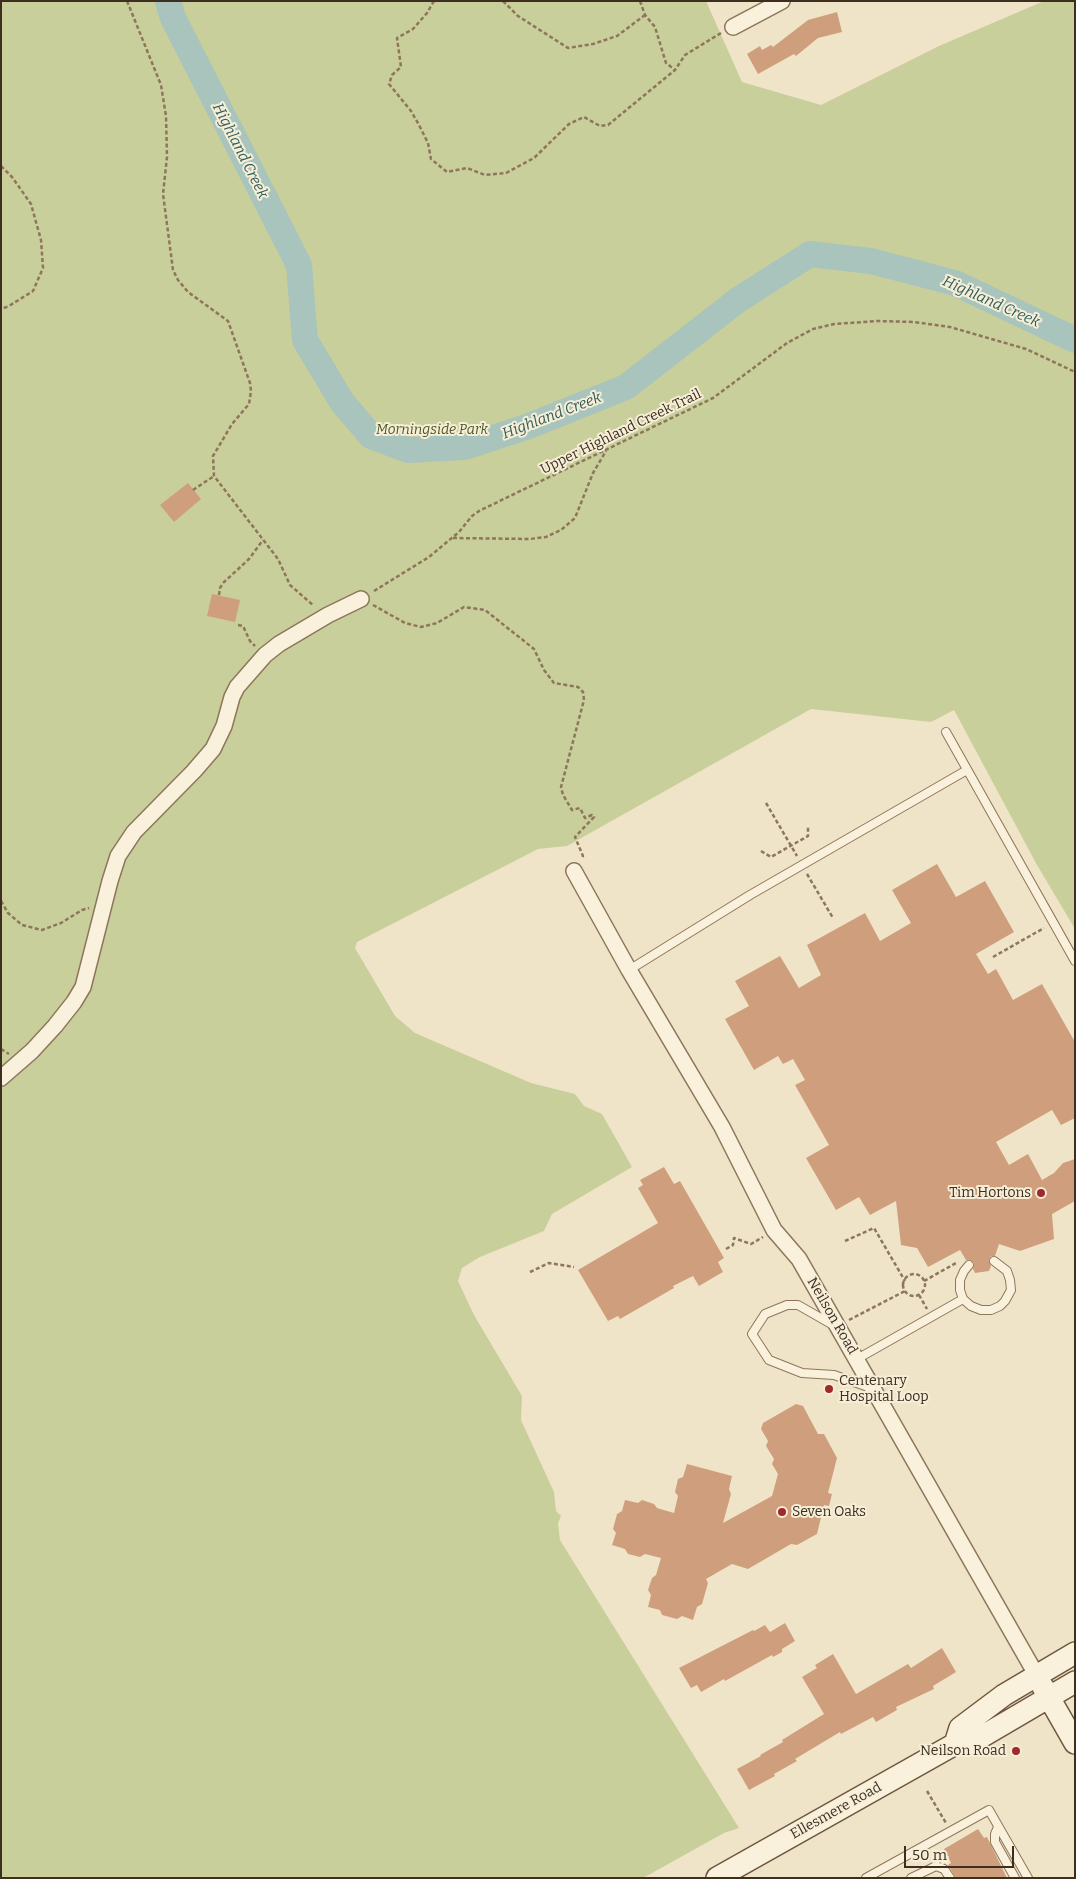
<!DOCTYPE html>
<html>
<head>
<meta charset="utf-8">
<style>
	body { margin:0 }
	#map { position:relative; width:1076px; height:1879px; overflow:hidden; background:#f0e4c8; font-family:Bitter,serif }
	canvas { display:block }
	.frame { position:absolute; inset:0; border:2px solid #3d2e20; pointer-events:none }
	.scale { position:absolute; left:904px; top:1846px; width:110px; height:22px; box-sizing:border-box; border:2px solid #3d2e20; border-top:0; padding-left:6px; font-size:15px; line-height:18px; white-space:nowrap; color:#3d2e20; -webkit-text-stroke:4px #f7eed8; paint-order:stroke }
</style>
</head>
<body>
<div id="map">
<canvas width="1076" height="1879"></canvas>
<div class="frame"></div>
<div class="scale">50 m</div>
</div>
<script>
const c = document.querySelector('canvas').getContext('2d');
c.lineJoin = 'round';
function fill(path, color) { c.fillStyle = color; c.fill(path, 'evenodd'); }
const shape = rows => new Path2D(rows.map(r => 'M' + r).join(''));
function stroke(path, color, width, dash) { c.strokeStyle = color; c.lineWidth = width; c.lineCap = dash ? 'butt' : 'round'; c.setLineDash(dash || []); c.stroke(path); }
function write(font, color, halo, rows, align = 'center') {
  c.font = font + ' Bitter,serif'; c.lineWidth = 4; c.setLineDash([]); c.textBaseline = 'middle'; c.strokeStyle = halo; c.fillStyle = color; for (const [text, x, y, turn = 0] of rows) {
    c.save(); c.translate(x, y); c.rotate((+turn || 0) * Math.PI / 180); c.textAlign = isNaN(turn) ? turn : align; if (halo) c.strokeText(text, 0, 0); c.fillText(text, 0, 0); c.restore();
  }
}
const green = shape([
	[1,1,706,1,742,82,821,105,939,46,1044,1,1075,1,1075,929,1037,865,954,710,931,722,811,709,567,846,538,849,357,942,355,948,395,1016,415,1033,531,1083,575,1094,584,1106,602,1114,632,1167,552,1214,544,1231,480,1257,462,1268,458,1281,474,1315,522,1396,521,1420,554,1492,556,1511,561,1516,558,1523,560,1540,739,1828,724,1833,643,1878,1,1878]
]);
const river = shape([
	[168,1,173,18,299,265,305,340,342,402,371,436,408,450,465,447,529,426,626,387,738,300,810,254,871,261,955,283,1075,340]
]);
const building = shape([
	[837,12,842,32,818,38,796,56,794,54,758,74,747,54,760,46,762,50,771,45,773,47,808,20],
	[188,483,201,499,174,522,160,505],
	[212,594,240,600,235,622,207,616],
	[937,864,956,897,985,881,1014,932,976,954,988,974,996,969,1013,1000,1042,984,1075,1042,1075,1118,1061,1125,1052,1110,996,1142,1009,1165,1028,1154,1042,1180,1054,1173,1063,1163,1075,1159,1075,1201,1052,1214,1054,1239,1020,1251,999,1244,995,1256,991,1256,989,1260,991,1266,989,1271,975,1273,973,1269,974,1263,970,1260,966,1260,960,1250,928,1267,917,1248,901,1245,896,1201,870,1215,859,1197,836,1210,806,1158,829,1145,795,1085,805,1080,793,1059,783,1064,778,1056,754,1070,725,1019,749,1006,735,981,780,956,799,988,821,975,807,945,865,913,880,941,911,923,892,890],
	[664,1167,674,1184,680,1181,724,1258,718,1262,723,1272,699,1286,693,1276,673,1286,674,1288,620,1319,618,1316,608,1321,578,1270,658,1223,638,1188,643,1185,640,1180],
	[796,1404,803,1406,818,1434,824,1434,837,1458,828,1493,832,1494,829,1506,824,1505,817,1534,797,1545,791,1544,748,1569,732,1564,706,1579,708,1583,702,1604,697,1607,693,1620,682,1616,677,1619,662,1615,660,1610,648,1607,651,1595,648,1590,652,1578,656,1575,661,1558,645,1554,640,1557,628,1554,625,1549,612,1545,616,1533,613,1529,617,1514,622,1511,625,1500,638,1503,642,1500,654,1504,657,1508,674,1513,678,1496,675,1492,678,1479,683,1477,687,1464,732,1476,729,1489,731,1494,723,1523,772,1496,778,1474,772,1464,774,1459,766,1446,768,1441,761,1429,763,1423],
	[785,1623,795,1641,782,1649,782,1652,773,1657,772,1655,725,1681,724,1679,701,1692,697,1685,691,1688,679,1668,753,1630,754,1631,765,1625,770,1632],
	[942,1648,956,1672,933,1686,934,1689,896,1707,897,1710,876,1722,873,1717,841,1734,840,1732,795,1759,797,1761,774,1774,775,1776,749,1790,737,1769,761,1756,760,1755,783,1742,782,1740,824,1714,802,1677,817,1668,815,1665,833,1654,856,1694,908,1664,911,1668],
	[978,1829,984,1838,987,1837,1007,1878,956,1878,948,1865,951,1863,944,1849]
]);
const path = shape([
	[127,1,161,85,166,116,167,157,163,194,173,270,178,280,188,292,228,321,250,383,251,391,249,404,232,424,213,456,214,476,278,559,290,585,314,606],
	[434,1,427,13,413,29,397,38,401,67,392,75,389,84,411,111,419,125,428,143,431,159,447,172,467,168,485,175,506,173,534,158,569,124,584,117,600,126,608,125,675,70,685,55,721,33],
	[503,1,518,16,568,48,593,44,617,36,645,15],
	[640,1,645,15,655,27,666,63,675,70],
	[1,166,12,177,31,204,41,240,43,268,33,291,9,306,1,309],
	[193,490,214,476],
	[453,538,530,539,546,537,561,530,575,518,593,473,606,451],
	[374,591,429,557,459,532,472,516,479,511,713,398,787,343,813,329,834,324,878,321,914,322,950,327,1026,349,1075,372],
	[219,595,220,588,223,583,249,559,263,540],
	[373,605,405,623,421,627,437,623,464,607,485,610,534,649,544,670,554,683,578,687,583,692,584,700,561,787,563,795,572,810,580,808,585,818,592,815,594,817,575,837,583,856,582,859],
	[238,625,243,626,250,641,255,646],
	[766,803,797,856],
	[761,851,771,857,808,836,808,826],
	[807,874,833,918],
	[1,901,8,913,22,925,42,930,61,923,82,910,89,908],
	[993,957,1044,928],
	[1,1049,9,1054],
	[845,1241,874,1228,905,1281],
	[726,1249,733,1245,734,1238,751,1244,763,1237],
	[530,1272,549,1263,574,1267],
	'903 1285a11 11 0 1 1 22 0a11 11 0 1 1-22 0Z',
	[924,1281,956,1263],
	[919,1295,927,1309],
	[849,1320,905,1291],
	[927,1791,946,1823]
]);
const service = shape([
	[946,732,1075,961],
	[629,970,750,895,967,770],
	[969,1265,964,1271,960,1280,960,1290,963,1299,971,1306,981,1310,991,1310,1000,1306,1005,1301,1011,1290,1010,1280,1007,1271,994,1261],
	[833,1325,798,1305,787,1305,765,1314,752,1334,769,1360,802,1373,834,1375,871,1388],
	[857,1359,963,1299],
	[998,1827,995,1834,995,1842,1015,1878],
	[866,1878,989,1810,1028,1878],
	[911,1878,936,1866,944,1869,950,1878]
]);
const minor = shape([
	[733,27,782,1],
	[574,871,629,970,722,1127,774,1230,799,1259,1037,1676],
	[1,1078,32,1051,55,1026,74,1002,83,987,110,881,118,856,134,832,194,771,213,749,224,726,232,697,237,687,265,655,279,644,328,615,361,599]
]);
const secondary = shape([
	[1043,1687,1075,1743],
	[955,1744,960,1728,1004,1695,1075,1653],
	[717,1878,955,1744,971,1743,1075,1682]
]);
const markers = [
	[1041,1193,5,"#9e2a2b"],
	[829,1389,5,"#9e2a2b"],
	[782,1512,5,"#9e2a2b"],
	[1016,1751,5,"#9e2a2b"]
];
const parkNames = [
	["Morningside Park",432,430]
];
const streetNames = [
	["Upper Highland Creek Trail",621,432,-26],
	["Neilson Road",832,1316,60],
	["Ellesmere Road",836,1811,-29]
];
const poiNames = [
	["Tim Hortons",1031,1193],
	["Centenary",839,1381,"left"],
	["Hospital Loop",839,1397,"left"],
	["Seven Oaks",792,1512,"left"],
	["Neilson Road",1006,1751]
];
const waterNames = [
	["Highland Creek",240,151,63],
	["Highland Creek",991,302,24],
	["Highland Creek",552,416,-21]
];
fill(green, '#c9cf9b');
stroke(river, '#a9c4bc', 26);
fill(building, '#cf9f7d');
stroke(service, '#8d765c', 10);
stroke(minor, '#8d765c', 18);
stroke(secondary, '#6f573f', 24);
stroke(path, '#8d765c', 2.5, [4, 2.5]);
stroke(service, '#faf1dc', 8);
stroke(minor, '#faf1dc', 15);
stroke(secondary, '#faf1dc', 21);
for (const [x, y, r, color] of markers) { const dot = new Path2D(); dot.arc(x, y, r, 0, 2 * Math.PI); c.fillStyle = color; c.fill(dot); stroke(dot, '#f7eed8', 2); }
write('italic 14px', '#4d5a26', '#f7eed8', parkNames);
write('14px', '#3d2e20', '#f7eed8', streetNames);
write('14px', '#3d2e20', '#f7eed8', poiNames, 'right');
write('italic 15px', '#2f5d5a', '#f7eed8', waterNames);
</script>
</body>
</html>
